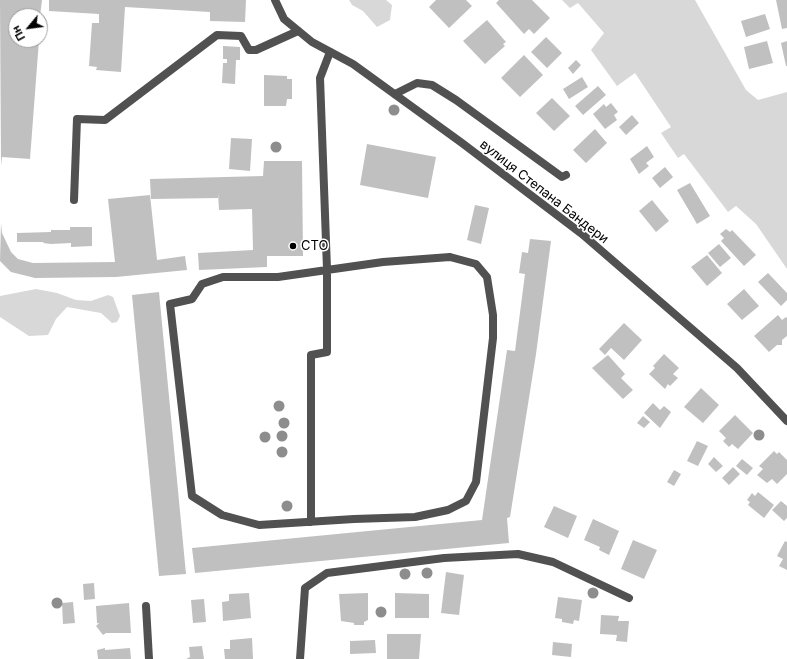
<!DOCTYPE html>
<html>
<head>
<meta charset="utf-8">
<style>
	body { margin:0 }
	#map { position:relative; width:787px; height:659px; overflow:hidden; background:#fff; font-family:Inter,sans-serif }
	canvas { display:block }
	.north { position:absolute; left:8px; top:8px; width:40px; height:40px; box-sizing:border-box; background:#fff; border:1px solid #999; border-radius:50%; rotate:241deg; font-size:11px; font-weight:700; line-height:16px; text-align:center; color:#000 }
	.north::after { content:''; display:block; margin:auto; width:14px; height:18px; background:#000; clip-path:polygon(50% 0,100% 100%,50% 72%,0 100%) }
</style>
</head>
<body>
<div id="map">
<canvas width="787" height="659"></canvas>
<div class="north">Пн</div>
</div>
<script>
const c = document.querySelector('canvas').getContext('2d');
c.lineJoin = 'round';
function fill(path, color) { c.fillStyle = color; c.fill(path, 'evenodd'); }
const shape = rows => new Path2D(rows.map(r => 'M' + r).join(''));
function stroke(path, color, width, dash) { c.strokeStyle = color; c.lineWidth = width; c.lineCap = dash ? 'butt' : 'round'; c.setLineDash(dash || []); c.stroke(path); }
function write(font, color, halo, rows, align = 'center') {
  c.font = font + ' Inter,sans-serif'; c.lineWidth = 3; c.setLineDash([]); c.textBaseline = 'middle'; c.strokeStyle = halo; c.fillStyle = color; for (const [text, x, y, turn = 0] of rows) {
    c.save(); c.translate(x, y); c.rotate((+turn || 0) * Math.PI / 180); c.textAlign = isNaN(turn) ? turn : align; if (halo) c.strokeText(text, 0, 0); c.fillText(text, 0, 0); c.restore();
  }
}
const green = shape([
	[349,0,386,0,392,5,390,20,377,27,363,11,352,5],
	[562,0,695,0,746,90,758,100,787,92,787,269,756,224,736,206,728,212,684,154,678,158,661,133,671,127,635,73,617,86,591,50,604,33,578,3,570,8],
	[36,289,57,293,76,300,91,301,108,295,113,297,120,316,117,322,112,323,101,313,67,307,56,319,48,335,29,336,0,317,0,296]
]);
const building = shape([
	[0,0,42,0,40,16,16,16,16,40,39,40,30,159,2,157,1,166],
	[49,0,246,0,245,22,210,21,210,12,125,7,121,72,96,70,97,67,89,66,92,23,99,23,99,14,49,11],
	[436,0,466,0,472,6,449,28,429,7],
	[499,0,532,0,550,18,534,34,529,29,524,34,496,3],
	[776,0,787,0,787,28,782,29],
	[765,14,770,29,746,37,741,21],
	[487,20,506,42,503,44,505,46,485,64,463,41],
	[546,37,562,53,547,68,531,52],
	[767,41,773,63,749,69,744,47],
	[787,41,787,66,786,66,781,43],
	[223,46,240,47,240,60,236,60,235,84,222,83,223,63,227,63,227,59,223,59],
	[524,55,543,75,520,97,501,78],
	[576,60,581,65,573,74,568,68],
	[264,75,287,76,287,79,292,79,292,99,287,99,286,106,264,106],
	[582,77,588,87,569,99,563,89],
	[598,86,606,95,583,115,575,106],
	[552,98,570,116,554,131,536,113],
	[611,103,618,112,614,115,617,120,605,129,593,114,604,104,606,107],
	[632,115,639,123,626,135,619,127],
	[595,129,607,143,586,163,573,150],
	[231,138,252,139,250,171,229,169],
	[367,144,436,157,428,198,360,185],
	[647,146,654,157,646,163,649,166,639,174,630,159],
	[264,161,302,161,303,256,267,256,267,267,199,270,198,253,253,250,252,209,219,210,218,192,218,198,151,199,150,179,263,176],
	[665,167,673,177,660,188,652,178],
	[690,183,710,216,697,224,677,190],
	[150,195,157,260,185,256,187,270,116,277,35,278,11,272,0,261,1,223,2,233,11,252,18,259,33,263,115,262,108,199],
	[652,200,669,221,656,232,639,211],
	[475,205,489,208,481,244,467,240],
	[70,227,92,227,92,246,71,247,71,243,51,244,43,243,44,242,17,242,17,233,51,232,51,230,70,230],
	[726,229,730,232,732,230,756,255,744,266,721,241,724,238,720,234],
	[530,239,551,241,536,354,510,517,507,518,509,543,195,573,192,548,482,520,507,350,515,351,525,274,519,273,522,252,528,253],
	[719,244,731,258,720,267,708,253],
	[707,255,722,273,707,286,691,267],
	[768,273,787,293,787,300,781,306,758,282],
	[744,289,759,306,742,320,727,304],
	[159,292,186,574,159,576,132,295],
	[778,315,782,320,786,317,787,318,787,336,782,340,782,345,777,345,769,352,754,336],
	[624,323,642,340,624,360,611,348,605,355,599,349],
	[664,354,679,368,673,374,678,378,670,386,668,384,665,389,649,374,655,368,653,366],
	[608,355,625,374,621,378,633,390,623,399,592,368],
	[701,388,719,405,703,423,684,407],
	[653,403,660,410,664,406,671,412,660,428,644,413],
	[735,415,753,433,738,449,732,444,729,447,723,441,726,438,719,431],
	[643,416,650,422,644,428,637,423],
	[697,441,708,446,698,466,687,461],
	[774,451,777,454,779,452,787,460,787,474,777,484,772,479,767,483,757,475,763,469,759,466],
	[714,457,723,466,716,472,708,464],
	[742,459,753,468,747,475,736,466],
	[733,467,740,474,729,485,722,478],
	[674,470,681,474,674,486,667,482],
	[758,492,774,505,764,518,748,505,750,502,747,500,752,493,755,496],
	[781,501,787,506,787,518,784,521,772,510],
	[554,506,577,516,568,538,544,527],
	[593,519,619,531,609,555,599,550,600,547,584,540],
	[633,540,657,550,644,579,621,569],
	[785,541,787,542,787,570,779,566,783,559,777,556],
	[446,572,464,575,459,615,441,613],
	[94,583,95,599,84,600,83,584],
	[249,593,251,618,223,621,222,602,229,601,229,594],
	[368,593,368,620,364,622,364,625,354,625,354,623,341,621,339,594],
	[395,593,429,594,429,618,395,618],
	[558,597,582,600,579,621,574,620,573,624,562,622,562,619,555,618],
	[204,599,206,622,193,623,191,600],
	[73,602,75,623,63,624,62,603],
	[129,603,131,633,106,633,103,635,96,626,99,623,97,623,96,606],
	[601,615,619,616,618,621,629,621,627,642,616,641,617,635,600,634],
	[387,634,421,634,419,659,387,659],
	[252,638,253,659,225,659,224,649,230,649,230,640],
	[375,640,376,653,350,654,350,641],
	[553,642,572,644,571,657,552,655],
	[202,646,204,659,186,659,190,657,189,647],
	[105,648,105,650,130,648,131,659,98,659,97,650]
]);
const lane = shape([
	[395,94,417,83,432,85,456,100,562,177,566,175],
	[74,200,77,119,105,120,217,35,241,36,249,50,256,50,298,31],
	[450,257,476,264,487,277,493,315,493,338,476,482,466,501,448,510,415,517,354,519,259,525,222,515,192,496,170,304,192,299,202,284,223,277,278,277,383,262,450,257],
	[311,522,311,355,327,352,327,269,320,78,330,52],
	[146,606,149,659]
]);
const street = shape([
	[275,0,284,19,312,42,353,64,462,143,582,234,737,368,787,421],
	[300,659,305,588,327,573,444,558,518,554,553,562,629,598]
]);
const trees = [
	[394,110],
	[276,147],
	[279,406],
	[284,423],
	[759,435],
	[282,436],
	[265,437],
	[282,452],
	[287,506],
	[427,573],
	[405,574],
	[593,593],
	[57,603],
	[381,612]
];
const markers = [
	[293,246,4,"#000"]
];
const streetNames = [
	["вулиця Степана Бандери",544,192,38]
];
const poiNames = [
	["СТО",301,246]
];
fill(green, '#d8d8d8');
fill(building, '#c0c0c0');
stroke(lane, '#515151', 8);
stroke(street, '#515151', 8);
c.fillStyle = '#8d8d8d';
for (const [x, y] of trees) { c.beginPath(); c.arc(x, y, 5.5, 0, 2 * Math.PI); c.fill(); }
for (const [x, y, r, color] of markers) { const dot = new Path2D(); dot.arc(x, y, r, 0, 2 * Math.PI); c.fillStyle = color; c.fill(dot); stroke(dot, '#fff', 1.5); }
write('13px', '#000', '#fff', streetNames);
write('13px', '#000', '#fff', poiNames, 'left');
</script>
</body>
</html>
